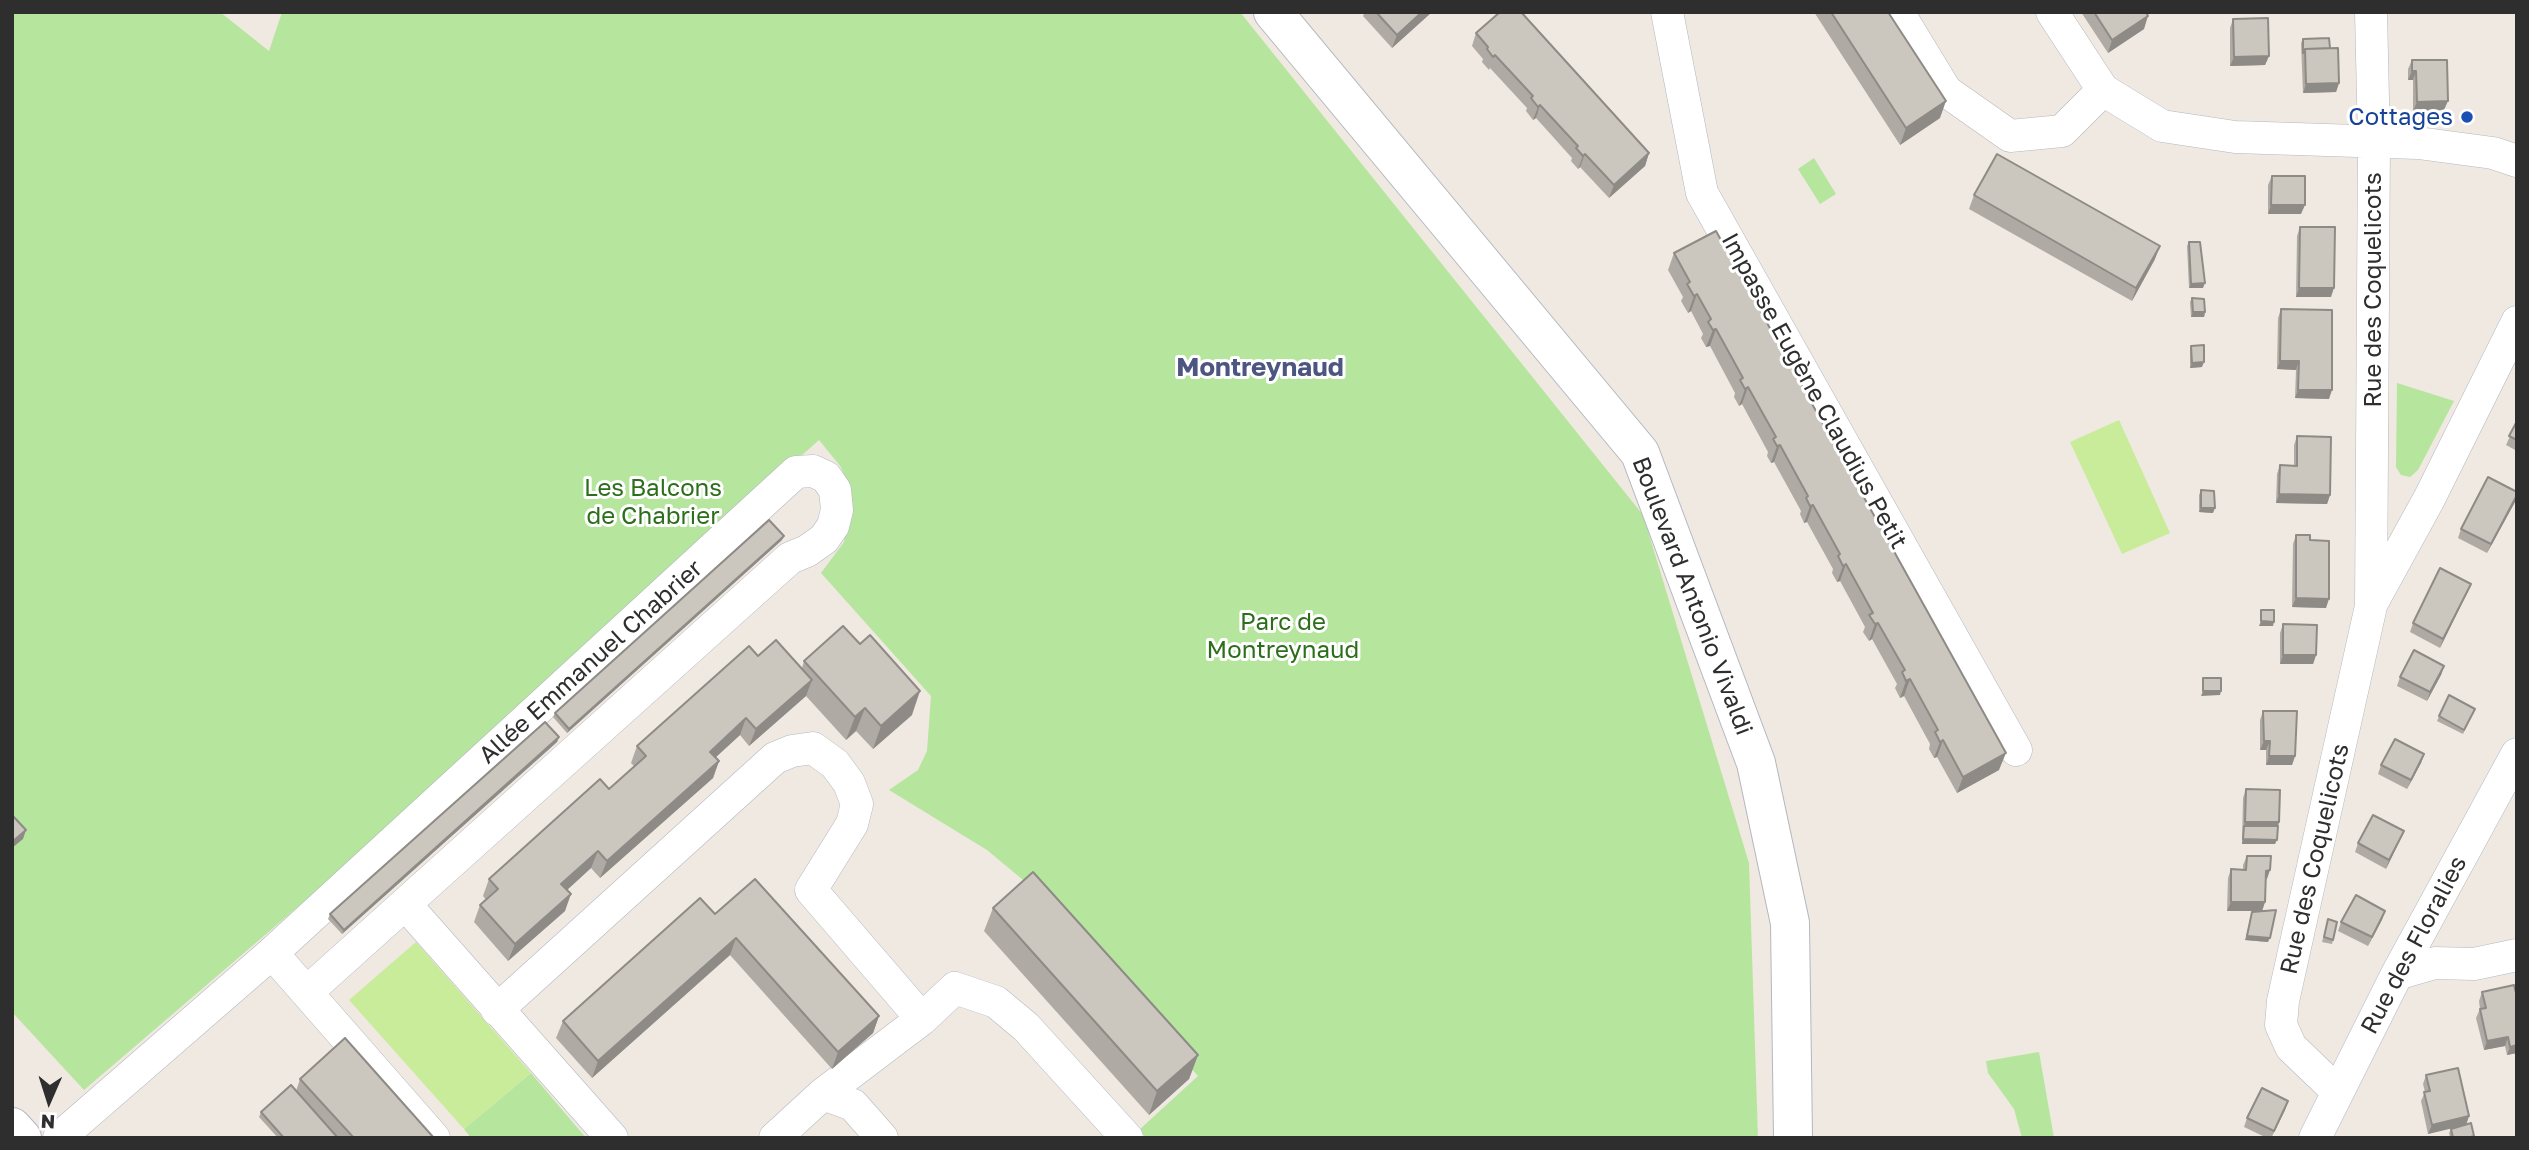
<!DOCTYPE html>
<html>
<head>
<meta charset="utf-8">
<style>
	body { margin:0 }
	#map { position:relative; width:2529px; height:1150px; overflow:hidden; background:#efe9e1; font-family:"Golos Text",sans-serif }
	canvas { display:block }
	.frame { position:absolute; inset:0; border:14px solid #2e2e2e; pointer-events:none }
	.north { position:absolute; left:14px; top:1066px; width:70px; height:70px; -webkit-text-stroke:5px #fff; paint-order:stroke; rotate:183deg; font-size:19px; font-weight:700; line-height:28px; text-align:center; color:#2e2e2e }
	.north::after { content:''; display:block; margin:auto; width:24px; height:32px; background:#2e2e2e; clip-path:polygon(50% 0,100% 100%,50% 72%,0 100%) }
</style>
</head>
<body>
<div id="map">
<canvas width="2529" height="1150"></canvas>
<div class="frame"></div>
<div class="north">N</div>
</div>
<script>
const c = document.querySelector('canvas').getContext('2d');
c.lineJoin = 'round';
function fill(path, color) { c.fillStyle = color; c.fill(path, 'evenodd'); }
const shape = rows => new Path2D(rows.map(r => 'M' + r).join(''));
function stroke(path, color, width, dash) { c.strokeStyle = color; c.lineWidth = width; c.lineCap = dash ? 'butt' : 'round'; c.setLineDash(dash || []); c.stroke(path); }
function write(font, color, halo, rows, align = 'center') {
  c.font = font + ' "Golos Text",sans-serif'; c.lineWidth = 6; c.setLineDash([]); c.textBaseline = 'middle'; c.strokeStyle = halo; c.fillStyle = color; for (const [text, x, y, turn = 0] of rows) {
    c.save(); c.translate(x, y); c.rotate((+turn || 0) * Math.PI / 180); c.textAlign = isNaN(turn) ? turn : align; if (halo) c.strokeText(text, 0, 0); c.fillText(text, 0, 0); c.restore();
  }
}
const green = shape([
	[12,12,220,12,269,51,282,12,1240,12,1643,515,1749,863,1758,1138,1146,1138,1139,1130,1198,1076,1029,885,987,850,889,790,918,770,927,751,931,696,821,573,844,542,851,494,841,467,819,440,300,905,84,1090,12,1012],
	[1814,158,1836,194,1820,204,1798,169],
	[2397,383,2454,401,2418,470,2410,477,2401,475,2396,467],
	[2039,1052,2054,1138,2022,1138,2014,1109,1988,1073,1986,1061],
	[531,1073,586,1138,471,1138,464,1129]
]);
const pitch = shape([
	[2119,420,2170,533,2122,554,2070,442],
	[416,942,531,1073,464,1129,349,1000]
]);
const street = shape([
	[1667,12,1702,193,2016,750],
	[1898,12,1946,91,2010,136,2062,131,2103,90],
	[2052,12,2103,90,2162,126,2235,137,2418,143,2493,153,2517,161],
	[2373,601,2429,499,2517,322],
	[405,904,612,1138],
	[272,953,796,472,813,471,826,477,835,490,837,510,833,526,824,539,807,551,790,558,307,992],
	[2397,974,2435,963,2474,964,2517,955],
	[497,1010,775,758,792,751,813,748,835,764,849,783,857,804,852,824,811,890,922,1019],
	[2338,1092,2291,1047,2281,1025,2283,1001,2371,606,2374,142,2371,12],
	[823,1094,922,1019,955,988,996,1002,1026,1027,1127,1138],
	[59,1138,272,953,434,1138],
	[775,1138,823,1094,853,1105,882,1138],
	[2315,1138,2397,974,2517,754]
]);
const secondary = shape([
	[1273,12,1640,453,1756,763,1790,923,1793,1138],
	[12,1127,22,1138]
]);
const wall = shape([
	[1365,12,1432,12,1392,48,1363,16],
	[1814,12,1888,12,1940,118,1900,145],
	[2081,12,2146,12,2144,29,2108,53],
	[2233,19,2269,56,2265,65,2230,66,2230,28],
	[1476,33,1649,153,1645,166,1609,198,1580,167,1578,169,1571,161,1572,158,1536,118,1533,120,1526,111,1527,108,1490,68,1489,70,1482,62,1483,59,1472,46],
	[2303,39,2330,48,2339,83,2336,92,2303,93,2301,43],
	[2412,60,2444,110,2413,111,2413,80,2408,80,2408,69],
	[2272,176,2301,214,2268,214,2268,185],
	[1974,195,2155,259,2132,301,1969,209],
	[2300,227,2331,297,2296,297,2297,236],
	[2189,242,2203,288,2189,288,2187,246],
	[1674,253,1999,770,1957,793,1937,757,1934,758,1929,749,1930,744,1904,696,1900,698,1895,688,1897,684,1872,639,1869,641,1863,632,1865,627,1840,581,1837,582,1832,573,1833,569,1807,522,1804,523,1800,514,1801,511,1774,462,1771,463,1767,456,1768,452,1742,404,1739,406,1734,397,1735,393,1710,346,1706,347,1701,338,1703,334,1691,311,1688,313,1681,301,1683,297,1668,270],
	[2192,298,2205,312,2204,317,2191,317,2190,302],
	[2281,309,2329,399,2295,398,2296,370,2277,369,2278,318],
	[2191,346,2202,367,2190,368,2190,350],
	[2517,421,2517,451,2506,445],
	[2297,436,2330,495,2327,504,2276,503,2277,474,2280,465,2294,466,2294,445],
	[2201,490,2213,513,2199,512,2199,495],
	[2515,502,2487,553,2458,538,2461,529],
	[2296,535,2310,540,2326,608,2292,607,2293,544],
	[782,540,567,733,553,717,555,713],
	[2471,584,2467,593,2440,648,2410,632,2413,623],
	[2283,624,2316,655,2313,664,2280,664,2280,633],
	[758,656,802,668,804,661,912,715,873,749,856,731,846,740,806,696,749,746,740,735,716,757,719,761,713,778,600,878,591,868,567,890,565,911,508,961,474,922,480,905,486,900,483,896,489,879,609,789,634,766,631,763,637,746],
	[2444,666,2441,675,2427,701,2397,686,2400,677],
	[2475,709,2463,734,2437,721,2439,716],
	[2263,711,2295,756,2292,765,2266,765,2266,750,2260,750,2260,720],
	[559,737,557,742,342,934,328,919,330,914],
	[2424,754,2421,763,2407,789,2378,774,2381,765],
	[2246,789,2279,822,2275,844,2242,844,2243,798],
	[2400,840,2386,869,2355,852,2358,843],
	[2247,856,2267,879,2266,879,2265,902,2262,911,2268,942,2245,940,2252,912,2257,911,2227,911,2228,878,2231,869,2243,869,2243,865],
	[993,908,1198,1055,1189,1079,1149,1115,984,931],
	[2385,911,2368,946,2338,931,2341,922],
	[715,914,879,1016,873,1033,832,1069,730,955,592,1078,556,1038,563,1021],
	[2328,919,2333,940,2332,944,2322,942],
	[2482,992,2517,1053,2507,1055,2505,1046,2484,1050,2476,1018,2480,1009,2479,1001],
	[2426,1075,2469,1116,2466,1125,2474,1138,2450,1138,2449,1133,2451,1129,2459,1126,2428,1134,2421,1101,2425,1092,2423,1084],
	[300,1079,434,1138,278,1138,259,1117,261,1112,296,1091],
	[2285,1110,2271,1138,2267,1138,2244,1127,2247,1118]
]);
const shadedWall = shape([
	[1422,12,1432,12,1392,48,1397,35],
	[2148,16,2144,29,2108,53,2112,40],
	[2269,56,2265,65,2230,66,2234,57],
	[2412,71,2416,71,2413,80,2408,80],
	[2339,83,2336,92,2303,93,2306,84],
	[1946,101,1940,118,1900,145,1906,128],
	[2448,101,2444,110,2413,111,2417,102],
	[1540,105,1536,118,1533,120,1538,107],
	[1649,153,1645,166,1609,198,1614,185],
	[1585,154,1580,167,1578,169,1583,156],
	[2271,205,2305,205,2301,214,2268,214],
	[2160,246,2155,259,2132,301,2136,288],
	[2205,283,2203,288,2189,288,2191,284],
	[2299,288,2334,288,2331,297,2296,297],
	[1697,294,1691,311,1688,313,1694,296],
	[2193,312,2205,312,2204,317,2191,317],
	[1716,329,1710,346,1706,347,1713,330],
	[2280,361,2299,361,2296,370,2277,369],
	[2204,362,2202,367,2190,368,2192,363],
	[1748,387,1742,404,1739,406,1745,389],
	[2298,390,2332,390,2329,399,2295,398],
	[1780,445,1774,462,1771,463,1777,446],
	[2279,494,2330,495,2327,504,2276,503],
	[2517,495,2515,502,2487,553,2491,544],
	[1813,505,1807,522,1804,523,1810,506],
	[2201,508,2215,508,2213,513,2199,512],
	[784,536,782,540,567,733,569,729],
	[1846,564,1840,581,1837,582,1843,566],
	[2471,584,2467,593,2440,648,2443,639],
	[2296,598,2329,599,2326,608,2292,607],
	[2261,621,2274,622,2273,626,2259,626],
	[1878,623,1872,639,1869,641,1875,624],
	[2283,655,2316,655,2313,664,2280,664],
	[2444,666,2441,675,2427,701,2430,692],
	[1910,679,1904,696,1900,698,1906,681],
	[812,680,806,696,749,746,756,729],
	[920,691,912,715,873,749,881,726],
	[2203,691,2221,691,2220,695,2201,696],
	[865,708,856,731,846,740,855,717],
	[746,718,740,735,704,768,710,752],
	[559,737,557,742,342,934,344,930],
	[1943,740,1937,757,1934,758,1940,742],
	[2264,741,2270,741,2266,750,2260,750],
	[2006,753,1999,770,1957,793,1963,777],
	[2424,754,2421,763,2407,789,2411,780],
	[2269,756,2295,756,2292,765,2266,765],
	[719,761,713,778,600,878,607,861],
	[2245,822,2279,822,2276,831,2244,826],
	[26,830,23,839,12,848,12,842],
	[2404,831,2400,840,2386,869,2389,860],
	[2243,839,2277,840,2275,844,2242,844],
	[598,851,591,868,555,901,561,884],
	[2270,870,2267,879,2263,879,2266,871],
	[571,894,565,911,508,961,515,944],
	[2231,902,2265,902,2262,911,2227,911],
	[2385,911,2382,920,2368,946,2372,937],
	[2247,936,2270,938,2268,942,2245,940],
	[736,938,730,955,592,1078,598,1061],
	[879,1016,873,1033,832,1069,838,1052],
	[2508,1037,2505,1046,2484,1050,2487,1041],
	[2517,1045,2517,1053,2507,1055,2510,1047],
	[1198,1055,1189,1079,1149,1115,1157,1091],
	[2288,1101,2285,1110,2271,1138,2274,1131],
	[2469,1116,2466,1125,2428,1134,2432,1125]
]);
const building = shape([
	[1376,12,1422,12,1397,35,1376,12],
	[1500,12,1521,12,1649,153,1614,185,1585,154,1583,156,1576,148,1578,146,1540,105,1538,107,1531,98,1533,96,1495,55,1493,57,1487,49,1488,47,1476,33,1500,12],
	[1831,12,1888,12,1946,101,1906,128,1831,12],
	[2094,12,2146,12,2148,16,2112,40,2094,12],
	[2268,18,2269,56,2234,57,2233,19,2268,18],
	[2329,38,2330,48,2305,49,2303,53,2303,39,2329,38],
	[2338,48,2339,83,2306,84,2305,49,2338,48],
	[2412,60,2447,60,2448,101,2417,102,2416,71,2412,71,2412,60],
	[1997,154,2160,246,2136,288,1974,195,1997,154],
	[2272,176,2305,176,2305,205,2271,205,2272,176],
	[2300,227,2335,227,2334,288,2299,288,2300,227],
	[1716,231,2006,753,1963,777,1943,740,1940,742,1935,732,1938,730,1910,679,1906,681,1902,672,1905,670,1878,623,1875,624,1869,615,1873,613,1846,564,1843,566,1838,556,1840,554,1813,505,1810,506,1806,498,1808,496,1780,445,1777,446,1773,439,1776,437,1748,387,1745,389,1740,380,1743,378,1716,329,1713,330,1708,322,1711,319,1697,294,1694,296,1687,284,1690,282,1674,253,1716,231],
	[2189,242,2200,242,2205,283,2191,284,2189,242],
	[2192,298,2204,299,2205,312,2193,312,2192,298],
	[2281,309,2332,310,2332,390,2298,390,2299,361,2280,361,2281,309],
	[2204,345,2204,362,2192,363,2191,346,2204,345],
	[2517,421,2517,440,2509,436,2517,421],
	[2297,436,2331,437,2330,495,2279,494,2280,465,2297,466,2297,436],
	[2488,477,2517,492,2517,495,2491,544,2461,529,2488,477],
	[2201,490,2214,491,2215,508,2201,508,2201,490],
	[769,520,784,536,569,729,555,713,769,520],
	[2296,535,2310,535,2310,540,2329,541,2329,599,2296,598,2296,535],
	[2440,568,2471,584,2443,639,2413,623,2440,568],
	[2261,610,2274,610,2274,622,2261,621,2261,610],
	[2283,624,2317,625,2316,655,2283,655,2283,624],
	[843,626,860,644,870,635,920,691,881,726,865,708,855,717,804,661,843,626],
	[776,640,812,680,756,729,746,718,710,752,719,761,607,861,598,851,561,884,571,894,515,944,480,905,498,889,489,879,600,779,609,789,646,756,637,746,749,646,758,656,776,640],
	[2414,650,2444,666,2430,692,2400,677,2414,650],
	[2203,678,2221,678,2221,691,2203,691,2203,678],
	[2449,695,2475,709,2464,730,2439,716,2449,695],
	[2263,711,2297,711,2295,756,2269,756,2270,741,2264,741,2263,711],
	[545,722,559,737,344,930,330,914,545,722],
	[2395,739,2424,754,2411,780,2381,765,2395,739],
	[2246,789,2280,790,2279,822,2245,822,2246,789],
	[12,815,26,830,12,842,12,815],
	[2373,815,2404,831,2389,860,2358,843,2373,815],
	[2244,826,2278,826,2277,840,2243,839,2244,826],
	[2247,856,2271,856,2270,870,2266,871,2265,902,2231,902,2231,869,2246,870,2247,856],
	[1033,872,1198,1055,1157,1091,993,908,1033,872],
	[755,879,879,1016,838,1052,736,938,598,1061,563,1021,700,898,715,914,755,879],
	[2356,895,2385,911,2372,937,2341,922,2356,895],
	[2276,910,2270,938,2247,936,2252,912,2276,910],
	[2328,919,2337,922,2333,940,2324,937,2328,919],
	[2514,985,2517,997,2517,1045,2510,1047,2508,1037,2487,1041,2480,1009,2486,1008,2482,992,2514,985],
	[345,1038,434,1138,354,1138,300,1079,345,1038],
	[2458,1068,2469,1116,2432,1125,2424,1092,2430,1091,2426,1075,2458,1068],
	[291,1085,338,1138,284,1138,261,1112,291,1085],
	[2262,1088,2288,1101,2274,1131,2247,1118,2262,1088],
	[2471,1123,2474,1136,2467,1138,2453,1138,2451,1129,2471,1123]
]);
const markers = [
	[2467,117,7,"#1a4fb4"]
];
const transitNames = [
	["Cottages",2453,117]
];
const streetNames = [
	["Rue des Coquelicots",2373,290,-90],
	["Impasse Eugène Claudius Petit",1814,391,61],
	["Boulevard Antonio Vivaldi",1692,596,69],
	["Allée Emmanuel Chabrier",591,662,-42],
	["Rue des Coquelicots",2315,859,-77],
	["Rue des Floralies",2414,945,-62]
];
const parkNames = [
	["Les Balcons",653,488],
	["de Chabrier",653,516],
	["Parc de",1283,622],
	["Montreynaud",1283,650]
];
const neighbourhoodNames = [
	["Montreynaud",1260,368]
];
fill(green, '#b6e59e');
fill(pitch, '#c9ec9a');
stroke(street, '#b4b7c1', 33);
stroke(secondary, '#b4b7c1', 40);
stroke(street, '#fff', 32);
stroke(secondary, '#fff', 38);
fill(wall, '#afaba4');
fill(shadedWall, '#8e8b86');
fill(building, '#cbc7bf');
stroke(building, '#8e8b86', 2);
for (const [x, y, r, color] of markers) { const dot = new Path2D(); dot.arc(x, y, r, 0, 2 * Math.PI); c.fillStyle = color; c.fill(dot); stroke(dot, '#fff', 2.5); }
write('24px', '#164399', '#fff', transitNames, 'right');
write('24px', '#2e2e2e', '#fff', streetNames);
write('24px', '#2c6e1b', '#fff', parkNames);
write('bold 26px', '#4d5680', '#fff', neighbourhoodNames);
</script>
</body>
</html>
